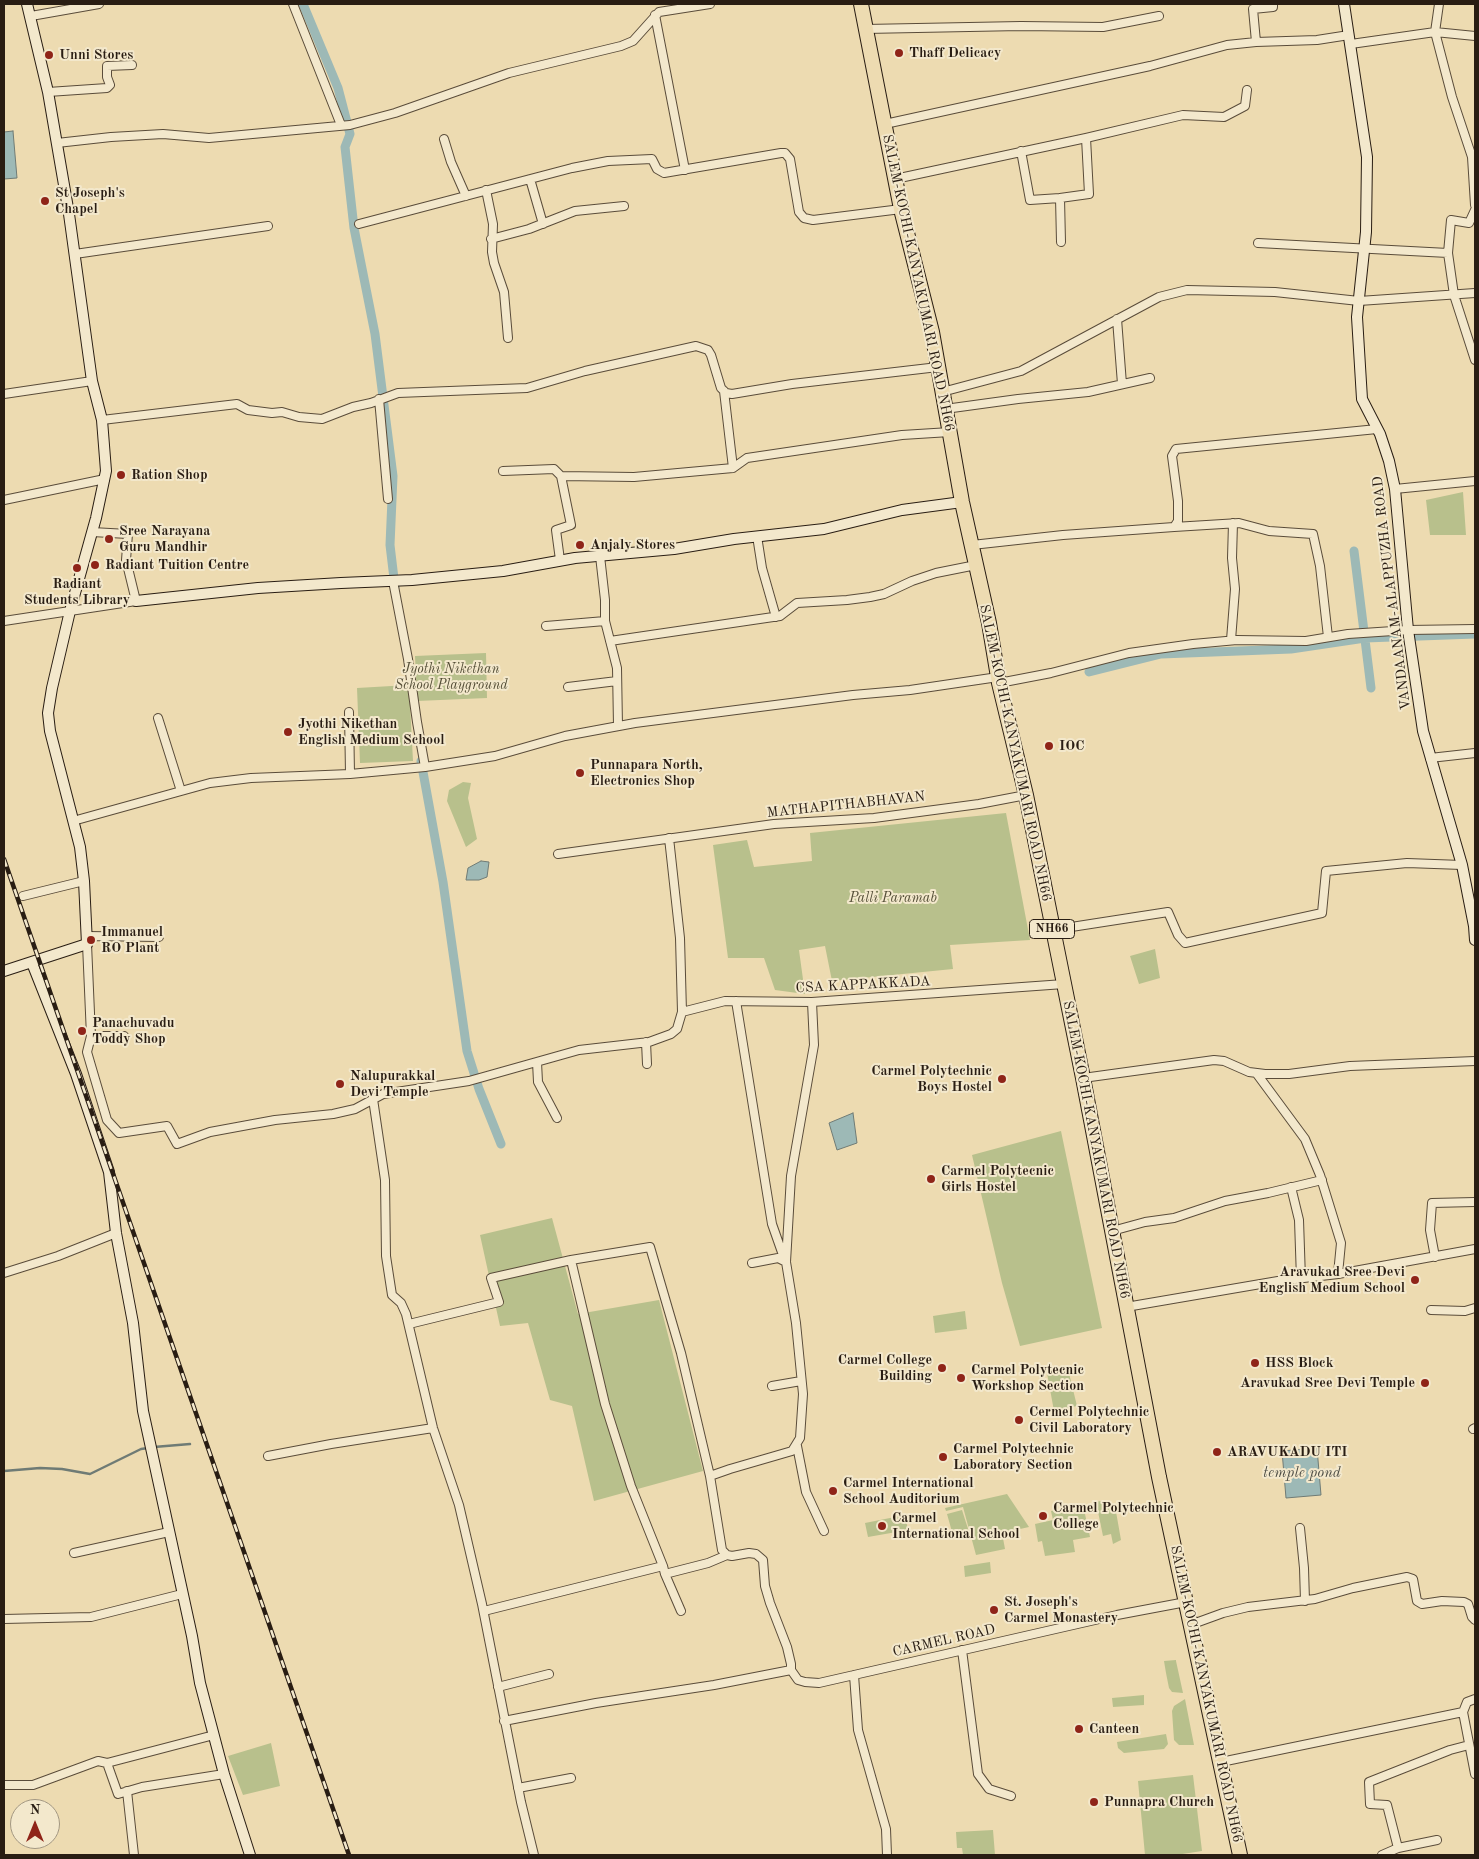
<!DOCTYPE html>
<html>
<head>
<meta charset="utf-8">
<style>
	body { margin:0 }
	#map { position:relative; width:1479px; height:1859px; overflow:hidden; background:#eddbb1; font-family:"Old Standard TT",serif }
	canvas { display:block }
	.frame { position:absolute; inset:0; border:5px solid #291d13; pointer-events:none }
	.north { position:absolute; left:10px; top:1799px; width:50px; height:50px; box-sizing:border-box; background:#f3e8cc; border:1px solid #a29782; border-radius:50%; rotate:0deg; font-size:14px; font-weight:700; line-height:20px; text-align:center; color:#291d13 }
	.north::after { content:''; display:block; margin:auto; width:18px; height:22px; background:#8f2418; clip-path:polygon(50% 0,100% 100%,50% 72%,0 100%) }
</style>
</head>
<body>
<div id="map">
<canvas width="1479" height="1859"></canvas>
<div class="frame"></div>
<div class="north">N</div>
</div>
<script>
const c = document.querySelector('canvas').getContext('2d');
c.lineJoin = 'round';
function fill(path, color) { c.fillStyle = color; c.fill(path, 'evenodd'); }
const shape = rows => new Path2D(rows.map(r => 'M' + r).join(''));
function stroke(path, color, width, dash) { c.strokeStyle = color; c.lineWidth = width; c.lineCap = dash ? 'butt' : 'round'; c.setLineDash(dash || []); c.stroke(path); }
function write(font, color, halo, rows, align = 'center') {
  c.font = font + ' "Old Standard TT",serif'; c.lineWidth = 4; c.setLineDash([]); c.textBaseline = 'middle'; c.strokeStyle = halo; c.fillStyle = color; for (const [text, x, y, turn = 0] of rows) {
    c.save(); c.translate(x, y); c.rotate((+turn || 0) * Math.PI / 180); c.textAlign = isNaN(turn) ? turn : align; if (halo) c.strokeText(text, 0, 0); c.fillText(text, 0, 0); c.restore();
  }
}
const green = shape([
	[1463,492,1466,535,1430,535,1426,500],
	[486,653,487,698,417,701,415,656],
	[409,685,413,761,360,763,357,688],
	[463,782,471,783,468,798,477,839,466,847,447,801,449,790],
	[1006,813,1030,940,950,945,953,969,832,981,825,946,799,950,805,994,775,990,764,958,728,958,713,845,747,840,754,867,812,861,810,833],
	[1155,949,1160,978,1139,984,1130,956],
	[1061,1131,1102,1328,1020,1346,1002,1283,972,1155],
	[552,1218,578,1314,659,1300,703,1471,594,1501,572,1406,550,1400,528,1323,500,1326,480,1235],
	[965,1311,967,1329,935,1333,933,1316],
	[1068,1369,1077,1406,1054,1411,1047,1373],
	[1007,1494,1029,1527,1002,1533,1005,1549,976,1555,963,1507,946,1511,945,1508],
	[1105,1500,1115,1506,1121,1540,1113,1544,1111,1534,1103,1536,1096,1502],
	[1083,1505,1090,1537,1073,1540,1075,1552,1045,1556,1042,1541,1038,1542,1035,1524,1053,1520,1051,1511],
	[962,1510,970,1535,954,1539,947,1514],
	[905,1515,908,1530,868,1537,865,1523],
	[990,1562,991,1573,965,1577,964,1566],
	[1176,1660,1176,1661,1183,1693,1172,1692,1169,1688,1166,1673,1164,1661],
	[1144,1695,1144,1705,1113,1707,1112,1698],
	[1185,1699,1194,1745,1179,1745,1174,1740,1172,1711,1174,1706],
	[1166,1734,1168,1744,1164,1749,1124,1753,1118,1748,1117,1742],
	[271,1743,280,1786,243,1795,228,1756],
	[1193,1775,1202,1851,1176,1855,1145,1855,1138,1781],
	[993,1830,995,1855,963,1855,962,1848,957,1848,956,1832]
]);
const water = shape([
	[13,131,17,178,4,179,4,132,13,131],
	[481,861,489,862,487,877,479,880,466,880,468,868,481,861],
	[853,1113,857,1143,837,1150,829,1123,853,1113],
	[1317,1448,1321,1495,1286,1498,1282,1451,1317,1448]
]);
const stream = shape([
	[154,1447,190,1444],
	[4,1471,40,1468,62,1469,90,1474,141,1449,148,1448]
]);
const canal = shape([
	[303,4,338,88,350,134,345,147,354,228,375,334,393,476,390,545,395,587],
	[1354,551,1371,688],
	[1089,672,1161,654,1291,649,1365,638,1475,634],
	[421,761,443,882,467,1051,479,1089,501,1144]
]);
const street = shape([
	[293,4,341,125],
	[1439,4,1435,32,1452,97,1472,157,1475,205],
	[655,15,685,170],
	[31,16,99,4],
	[865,29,1021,26,1103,27,1159,16],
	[1256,42,1253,9,1273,7,1273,4],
	[1351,44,1435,32,1475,36],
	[48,92,107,88,110,85,107,77,107,66,132,65],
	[885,124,1150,66,1227,45,1256,42,1317,40,1349,35],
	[444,139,451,162,466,196],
	[57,143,111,137,163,134,209,138,350,125,395,113,509,73,621,46,633,41,659,12,710,4],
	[1021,151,1030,200,1060,198,1061,242],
	[530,179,543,224],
	[895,179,1086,138,1183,115,1224,117,1245,106,1247,90],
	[486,190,493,224,492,252,494,263,504,292,508,338],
	[1060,198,1089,194,1086,138],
	[359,224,572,168,608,161,652,159,657,169,664,173,781,153,785,153,790,159,799,212,804,218,813,220,901,209],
	[491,239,529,229,575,211,624,206],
	[1258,243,1448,253,1451,220,1469,223,1475,210],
	[1448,253,1454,295,1475,360],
	[75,254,268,226],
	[1117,319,1122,384],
	[942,392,1021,371,1159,297,1187,290,1275,292,1359,301,1475,293],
	[4,394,92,381],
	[379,399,388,499],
	[945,409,1018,399,1088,392,1150,378],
	[102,420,237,404,248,410,272,413,282,412,299,417,322,419,353,407,371,403,398,393,527,388,585,371,696,346,708,350,711,355,721,388,726,393,732,394,792,384,938,367],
	[733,468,747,458,902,435,950,432],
	[503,471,554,469,561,476,634,477,733,468,724,391],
	[1395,489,1475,481],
	[4,500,105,479],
	[1174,527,1239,523,1269,531,1313,534,1320,566,1328,637],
	[757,536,762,568,776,617],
	[972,545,1063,535,1174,527,1178,521,1178,501,1172,456,1176,449,1377,429],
	[600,556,605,600,605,621,617,668,618,726],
	[560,560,556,530,571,525,561,476],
	[393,581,408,659,417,722,425,767],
	[4,621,136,601,126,560,128,534,92,532],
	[546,626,605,621],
	[1231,640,1235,589,1232,558,1233,523],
	[610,641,780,616,797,603,847,600,870,597,884,594,912,581,936,573,976,565],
	[999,683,1051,673,1129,653,1193,644,1237,640,1306,641,1348,634,1408,630,1475,629],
	[568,687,617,681],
	[349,712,350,774],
	[158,718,181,791],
	[1430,758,1475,753],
	[73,821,210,783,251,778,350,774,425,767,495,756,565,736,635,723,853,695,910,690,998,677],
	[558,854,774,824,874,818,979,804,1026,795],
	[23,896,84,881],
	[1052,930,1168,912,1178,935,1185,943,1322,913,1326,871,1407,863,1462,865],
	[87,936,159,937],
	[87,944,91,1036,87,1052,107,1120,119,1133,167,1126,177,1144,210,1132,275,1120,333,1114,355,1109,383,1094,469,1081,579,1050,649,1042,671,1034,677,1029,682,1012,680,938,669,838],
	[736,1001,772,1224,784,1258],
	[682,1012,725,1001,812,1002,1064,984],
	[91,1036,124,1036],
	[646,1042,647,1064],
	[537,1062,538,1082,557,1118],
	[1257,1074,1305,1139,1320,1175,1341,1243,1338,1274],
	[1083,1078,1214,1060,1224,1061,1249,1072,1265,1074,1289,1074,1350,1066,1475,1061],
	[373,1099,385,1180,386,1256,392,1295,401,1303,406,1314,433,1428,459,1505,482,1604,521,1802,534,1855],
	[1291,1187,1299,1220,1301,1279],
	[1112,1231,1145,1222,1174,1218,1225,1201,1268,1193,1322,1180],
	[1435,1257,1430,1230,1432,1203,1475,1202],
	[571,1260,605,1404,631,1486,663,1566],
	[752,1263,778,1258,786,1262],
	[4,1273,58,1256,116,1233],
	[1126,1307,1278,1281,1338,1274,1475,1249],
	[1431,1310,1465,1311,1475,1308],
	[409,1324,499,1302,491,1278,571,1260,650,1247,681,1353,710,1476],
	[772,1386,801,1381],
	[1473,1429,1475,1428],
	[797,1446,806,1492,824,1531],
	[268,1456,331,1444,433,1428],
	[1300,1528,1304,1568,1305,1601],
	[74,1553,169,1532],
	[665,1574,681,1611],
	[484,1611,663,1566,665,1574,708,1563,727,1555],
	[4,1619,91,1617,182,1594],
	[1190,1625,1223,1613,1248,1607,1315,1599,1353,1588,1407,1577,1413,1579,1417,1601,1422,1604,1442,1601,1464,1602,1468,1604,1472,1617,1475,1620],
	[962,1650,978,1774,989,1789,1011,1796],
	[791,1670,798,1680,805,1682,819,1683,1117,1615,1186,1602],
	[854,1675,858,1730,886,1829,887,1855],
	[498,1687,549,1674],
	[1475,1699,1467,1702,1463,1712,1475,1774],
	[504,1721,596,1703,714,1685,791,1670,791,1664,787,1647,770,1603,765,1586,763,1560,756,1554,749,1553,732,1556,727,1555,722,1550,710,1476,730,1469,792,1451,800,1438,803,1394,796,1323,786,1262,791,1176,814,1045,812,1002],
	[1221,1762,1463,1712],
	[107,1763,214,1735],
	[4,1785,33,1785,98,1761,107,1763,118,1794,142,1787,224,1774],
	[518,1788,571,1778],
	[127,1791,134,1855],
	[1398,1848,1437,1840],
	[1382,1855,1398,1848,1387,1805,1370,1804,1369,1782,1450,1750,1469,1745]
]);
const secondary = shape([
	[1344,4,1367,157,1366,232,1357,317,1362,399,1380,434,1389,461,1395,489,1408,630,1423,731,1462,865,1474,926,1475,940],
	[136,601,258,588,341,583,412,580,503,571,575,558,674,549,734,539,824,529,902,510,962,502],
	[32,963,76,1074,109,1172,116,1233,133,1323,143,1411,192,1636,200,1683,224,1774,250,1855],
	[4,971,87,944,84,881,80,847,50,731,48,713,52,688,70,611,96,518,106,471,102,420,92,381,69,214,48,92,27,4]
]);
const highway = shape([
	[861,4,901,209,932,332,962,502,989,623,999,683,1026,795,1083,1078,1159,1477,1240,1855]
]);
const rail = shape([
	[4,859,349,1855]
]);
const markers = [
	[899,53,5,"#8f2418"],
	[49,55,5,"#8f2418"],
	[45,201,5,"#8f2418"],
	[121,475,5,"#8f2418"],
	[109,539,5,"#8f2418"],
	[580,545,5,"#8f2418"],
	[95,565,5,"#8f2418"],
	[77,568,5,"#8f2418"],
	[288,732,5,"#8f2418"],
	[1049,746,5,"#8f2418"],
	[580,773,5,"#8f2418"],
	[91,940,5,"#8f2418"],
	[82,1031,5,"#8f2418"],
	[1002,1079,5,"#8f2418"],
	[340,1084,5,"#8f2418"],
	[931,1179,5,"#8f2418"],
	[1415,1280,5,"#8f2418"],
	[1255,1363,5,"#8f2418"],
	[942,1368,5,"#8f2418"],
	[961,1378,5,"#8f2418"],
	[1425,1383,5,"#8f2418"],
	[1019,1420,5,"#8f2418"],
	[1217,1452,5,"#8f2418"],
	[943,1457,5,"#8f2418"],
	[833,1491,5,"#8f2418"],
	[1043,1516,5,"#8f2418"],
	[882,1526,5,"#8f2418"],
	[994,1610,5,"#8f2418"],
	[1079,1729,5,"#8f2418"],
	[1094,1802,5,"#8f2418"]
];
const shields = [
	[1052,929,45]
];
const shieldNames = [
	["NH66",1052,929]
];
const poiNames = [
	["Thaff Delicacy",909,53],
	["Unni Stores",59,55],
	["St Joseph's",55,193],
	["Chapel",55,209],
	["Ration Shop",131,475],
	["Sree Narayana",119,531],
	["Guru Mandhir",119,547],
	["Anjaly Stores",590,545],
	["Radiant Tuition Centre",105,565],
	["Radiant",77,584,"center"],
	["Students Library",77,600,"center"],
	["Jyothi Nikethan",298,724],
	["English Medium School",298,740],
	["IOC",1059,746],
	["Punnapara North,",590,765],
	["Electronics Shop",590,781],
	["Immanuel",101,932],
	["RO Plant",101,948],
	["Panachuvadu",92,1023],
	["Toddy Shop",92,1039],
	["Carmel Polytechnic",992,1071,"right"],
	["Boys Hostel",992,1087,"right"],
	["Nalupurakkal",350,1076],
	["Devi Temple",350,1092],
	["Carmel Polytecnic",941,1171],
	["Girls Hostel",941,1187],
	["Aravukad Sree Devi",1405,1272,"right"],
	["English Medium School",1405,1288,"right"],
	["Carmel College",932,1360,"right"],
	["Building",932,1376,"right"],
	["HSS Block",1265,1363],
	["Carmel Polytecnic",971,1370],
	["Workshop Section",971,1386],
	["Aravukad Sree Devi Temple",1415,1383,"right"],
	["Cermel Polytechnic",1029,1412],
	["Civil Laboratory",1029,1428],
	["Carmel Polytechnic",953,1449],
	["Laboratory Section",953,1465],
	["ARAVUKADU ITI",1227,1452],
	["Carmel International",843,1483],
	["School Auditorium",843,1499],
	["Carmel Polytechnic",1053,1508],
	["College",1053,1524],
	["Carmel",892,1518],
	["International School",892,1534],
	["St. Joseph's",1004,1602],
	["Carmel Monastery",1004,1618],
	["Canteen",1089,1729],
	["Punnapra Church",1104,1802]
];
const streetNames = [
	["SALEM-KOCHI-KANYAKUMARI ROAD NH66",918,283,78],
	["VANDAANAM-ALAPPUZHA ROAD",1392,593,-97],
	["SALEM-KOCHI-KANYAKUMARI ROAD NH66",1015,753,78],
	["MATHAPITHABHAVAN",846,805,-6],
	["CSA KAPPAKKADA",863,985,-3],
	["SALEM-KOCHI-KANYAKUMARI ROAD NH66",1096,1150,79],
	["CARMEL ROAD",944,1641,-13],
	["SALEM-KOCHI-KANYAKUMARI ROAD NH66",1206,1694,78]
];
const parkNames = [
	["Jyothi Nikethan",451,669],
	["School Playground",451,685],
	["Palli Paramab",893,898]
];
const waterNames = [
	["temple pond",1302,1473]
];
fill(green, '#b8c08c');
fill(water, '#9db9b6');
stroke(water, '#6f7b75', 1);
stroke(stream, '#6f7b75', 2.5);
stroke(canal, '#9db9b6', 9);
stroke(street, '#5a4c3a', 10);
stroke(secondary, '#291d13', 12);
stroke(highway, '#291d13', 16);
stroke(street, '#f3e8cc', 8);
stroke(secondary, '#f3e8cc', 10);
stroke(highway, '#eddbb1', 14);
stroke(rail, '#291d13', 4.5);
stroke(rail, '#f3e8cc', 2.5, [8]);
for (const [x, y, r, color] of markers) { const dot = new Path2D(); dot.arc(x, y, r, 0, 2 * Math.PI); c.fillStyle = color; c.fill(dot); stroke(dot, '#f3e8cc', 2); }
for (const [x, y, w] of shields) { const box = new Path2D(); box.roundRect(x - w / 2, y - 9.5, w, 19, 4); c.fillStyle = '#f3e8cc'; c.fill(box); stroke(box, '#291d13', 1); }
write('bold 12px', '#291d13', null, shieldNames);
write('bold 14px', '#291d13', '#f3e8cc', poiNames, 'left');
write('14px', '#291d13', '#f3e8cc', streetNames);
write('italic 14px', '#544e37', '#f3e8cc', parkNames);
write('italic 15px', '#4c4c44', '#f3e8cc', waterNames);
</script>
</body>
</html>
